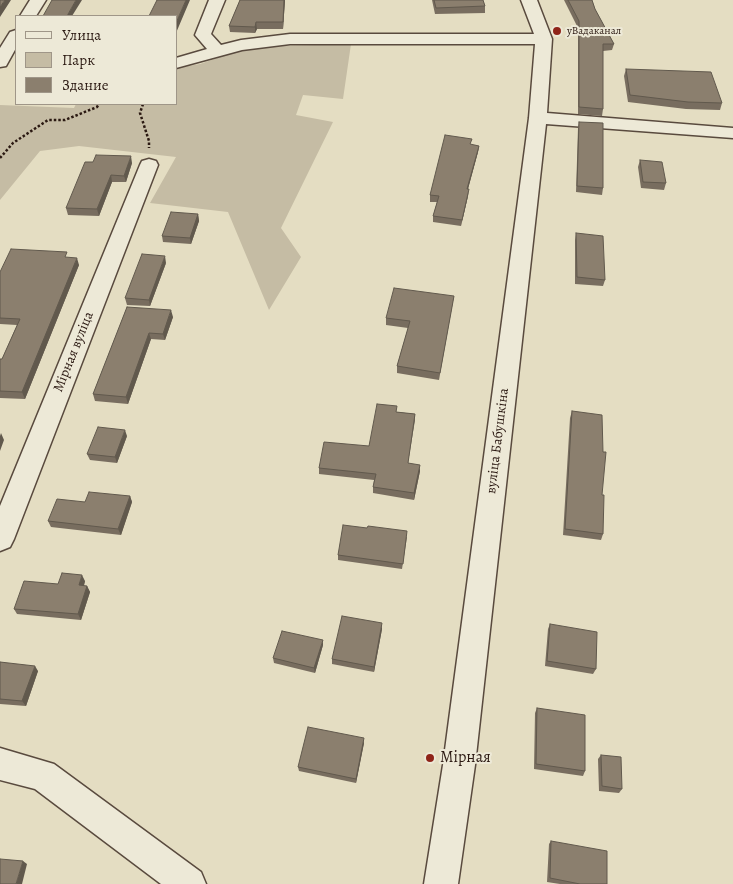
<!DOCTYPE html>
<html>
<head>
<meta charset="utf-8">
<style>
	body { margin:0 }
	#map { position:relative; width:733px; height:884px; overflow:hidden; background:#e4ddc2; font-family:Alegreya,serif }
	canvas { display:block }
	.legend { position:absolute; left:15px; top:15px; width:162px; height:90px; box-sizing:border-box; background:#ede9d7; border:1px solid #9f9688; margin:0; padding:6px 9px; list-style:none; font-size:15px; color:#2b1912 }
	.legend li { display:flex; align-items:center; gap:10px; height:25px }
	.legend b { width:25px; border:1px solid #9f9688 }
</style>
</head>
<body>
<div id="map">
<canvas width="733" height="884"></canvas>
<ul class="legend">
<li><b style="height:6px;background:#ede9d7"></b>Улица</li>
<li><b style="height:14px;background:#c5bca4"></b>Парк</li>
<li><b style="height:14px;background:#8b7f6e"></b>Здание</li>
</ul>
</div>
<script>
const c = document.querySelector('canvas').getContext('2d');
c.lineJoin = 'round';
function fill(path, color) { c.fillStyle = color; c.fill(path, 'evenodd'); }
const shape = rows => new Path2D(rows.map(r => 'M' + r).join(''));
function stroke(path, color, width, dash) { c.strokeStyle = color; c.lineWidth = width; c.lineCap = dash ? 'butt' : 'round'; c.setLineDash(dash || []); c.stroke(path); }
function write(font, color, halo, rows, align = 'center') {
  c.font = font + ' Alegreya,serif'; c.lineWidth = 4; c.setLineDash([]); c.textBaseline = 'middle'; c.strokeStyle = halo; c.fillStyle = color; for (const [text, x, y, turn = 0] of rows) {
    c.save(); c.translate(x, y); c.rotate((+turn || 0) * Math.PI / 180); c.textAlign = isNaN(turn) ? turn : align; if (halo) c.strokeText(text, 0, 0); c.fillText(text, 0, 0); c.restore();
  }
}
const green = shape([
	[351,44,343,99,303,95,296,115,333,122,281,228,301,257,269,310,228,212,150,203,176,157,79,146,40,151,0,200,0,105,74,108,76,104,176,104,176,68,200,64,240,50,280,46]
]);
const path = shape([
	[143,104,140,113,149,141,149,148],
	[0,158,13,143,48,120,65,120,97,107,99,104]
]);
const minor = shape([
	[30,0,46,0,36,16,20,16,30,0],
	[209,0,225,0,211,34,221,45,241,40,290,34,534,34,521,0,537,0,552,39,547,113,733,128,733,138,546,124,475,765,458,884,424,884,443,765,529,118,535,44,290,44,242,50,176,68,176,58,207,49,195,35,209,0],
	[16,30,16,48,6,66,0,67,0,48,10,32,16,30],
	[149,159,156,161,158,165,14,539,10,547,0,551,0,506,140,165,142,161,149,159],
	[0,748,54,764,201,872,206,884,161,884,35,789,0,780,0,748]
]);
const wall = shape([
	[240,0,285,0,283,29,257,29,255,33,230,32,229,26],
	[432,0,483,0,485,6,485,13,435,14],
	[564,0,592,0,595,9,614,44,612,50,603,51,603,109,602,116,578,114,578,28],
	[626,69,722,103,720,110,686,109,628,102,624,76],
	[579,122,603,188,602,195,576,192,578,128],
	[471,145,479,146,478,152,468,189,468,196,461,226,433,222,433,216,437,202,430,202,430,195],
	[640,160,666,183,664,190,641,188,638,167],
	[93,162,132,163,126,182,112,182,99,216,68,215,66,208],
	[198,214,199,221,191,244,163,242,162,236],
	[576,233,605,280,603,286,575,284,575,240],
	[69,258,79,265,25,399,0,398,0,359,2,359,17,325,0,324,0,272],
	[166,263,150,306,127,305,125,298],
	[454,296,439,380,397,373,397,366,408,328,386,325,386,318],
	[127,307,173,317,165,340,151,339,128,404,95,401,93,394],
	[572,411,602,495,603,534,601,540,563,535,570,418],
	[397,412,415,414,408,463,420,471,414,500,373,493,373,487,374,480,319,474,319,468,369,446],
	[127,436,117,463,90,460,87,454],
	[130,496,132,502,121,535,51,527,48,521,85,502],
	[407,537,402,569,338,560,338,555],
	[85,581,84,586,87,586,90,592,81,620,17,614,14,609,58,584],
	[550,624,596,669,593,674,545,666,548,629],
	[382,629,374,672,332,664,332,659],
	[323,645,315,673,274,663,273,658],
	[0,662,38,671,26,706,0,704],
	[537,708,585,771,583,776,534,769,535,713],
	[364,743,356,783,299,771,298,767],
	[601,755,622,789,619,793,599,791,598,759],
	[551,841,607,884,560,884,547,882,549,844]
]);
const shadedWall = shape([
	[5,0,11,0,0,17,0,7],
	[76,0,82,0,72,16,67,16],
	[186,0,190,0,176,33,176,23],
	[284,0,285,0,283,29,283,22],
	[256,22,257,29,255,33,255,27],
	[479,146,478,152,466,196,467,189],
	[131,156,132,163,126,182,124,176],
	[111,175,112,182,99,216,97,209],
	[469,189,468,196,461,226,462,220],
	[198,214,199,221,191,244,190,238],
	[165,256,166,263,150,306,149,300],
	[77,258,79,265,25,399,22,392],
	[171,310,173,317,165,340,163,334],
	[149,333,151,339,128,404,126,397],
	[415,414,415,420,407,469,408,463],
	[125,430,127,436,117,463,115,457],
	[1,433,4,440,0,451,0,436],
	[420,465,420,471,414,500,414,493],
	[130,496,132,502,121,535,118,529],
	[82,575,85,581,82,591,79,585],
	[87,586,90,592,81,620,78,614],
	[382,623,382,629,374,672,374,667],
	[323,640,323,645,315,673,314,668],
	[35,666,38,671,26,706,22,701],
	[364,738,364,743,356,783,356,779],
	[23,861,27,864,22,884,16,884]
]);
const building = shape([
	[0,0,5,0,0,7,0,0],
	[52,0,76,0,67,16,43,16,52,0],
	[157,0,186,0,176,23,176,16,149,16,157,0],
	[240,0,284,0,283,22,256,22,255,27,229,26,240,0],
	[434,0,483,0,485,6,436,8,434,0],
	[568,0,592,0,595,9,614,44,603,44,603,109,579,107,579,21,568,0],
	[626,69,711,72,722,103,688,102,630,95,626,69],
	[579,122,603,123,603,188,577,186,579,122],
	[445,135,472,139,470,144,479,146,467,189,469,189,462,220,433,216,439,196,430,195,445,135],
	[96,155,131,156,124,176,111,175,97,209,66,208,85,162,93,162,96,155],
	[640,160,662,162,666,183,643,182,640,160],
	[171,212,198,214,190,238,162,236,171,212],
	[576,233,603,236,605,280,577,277,576,233],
	[11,249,67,252,65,257,77,258,22,392,0,391,0,359,2,359,20,319,0,318,0,272,11,249],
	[142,254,165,256,149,300,125,298,142,254],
	[394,288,454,296,440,373,397,366,410,321,386,318,394,288],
	[127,307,171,310,163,334,149,333,126,397,93,394,127,307],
	[377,404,397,406,396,412,415,414,408,463,420,465,414,493,373,487,376,474,319,468,324,442,369,446,377,404],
	[572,411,602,415,603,452,606,452,602,495,604,495,603,534,565,529,572,411],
	[98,427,125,430,115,457,87,454,98,427],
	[89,492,130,496,118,529,48,521,57,499,85,502,89,492],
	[343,525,367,528,368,526,407,531,403,564,338,555,343,525],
	[62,573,82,575,79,585,87,586,78,614,14,609,24,581,58,584,62,573],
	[342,616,382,623,374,667,332,659,342,616],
	[550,624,597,632,596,669,547,661,550,624],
	[282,631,323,640,314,668,273,658,282,631],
	[0,662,35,666,22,701,0,699,0,662],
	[537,708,585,715,585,771,536,764,537,708],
	[308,727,364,738,356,779,298,767,308,727],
	[601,755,621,757,622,789,602,786,601,755],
	[551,841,607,851,607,884,580,884,550,878,551,841],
	[0,859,23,861,16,884,0,884,0,859]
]);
const markers = [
	[557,31,5,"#8f2418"],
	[430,758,5,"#8f2418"]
];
const farPoinames = [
	["уВадаканал",567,31]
];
const streetNames = [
	["Мірная вуліца",74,352,-68],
	["вуліца Бабушкіна",498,441,-83]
];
const nearPoinames = [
	["Мірная",440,758]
];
fill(green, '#c5bca4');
stroke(minor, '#594a3e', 3);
stroke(path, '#2b1912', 2.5, [2.5, 2]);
fill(minor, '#ede9d7');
fill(wall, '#786d5f');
fill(shadedWall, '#61594d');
fill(building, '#8b7f6e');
stroke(building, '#61594d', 1);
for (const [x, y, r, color] of markers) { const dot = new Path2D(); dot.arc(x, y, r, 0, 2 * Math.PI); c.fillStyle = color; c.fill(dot); stroke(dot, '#ede9d7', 2); }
write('11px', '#2b1912', '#ede9d7', farPoinames, 'left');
write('14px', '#2b1912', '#ede9d7', streetNames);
write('16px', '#2b1912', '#ede9d7', nearPoinames, 'left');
</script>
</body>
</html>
